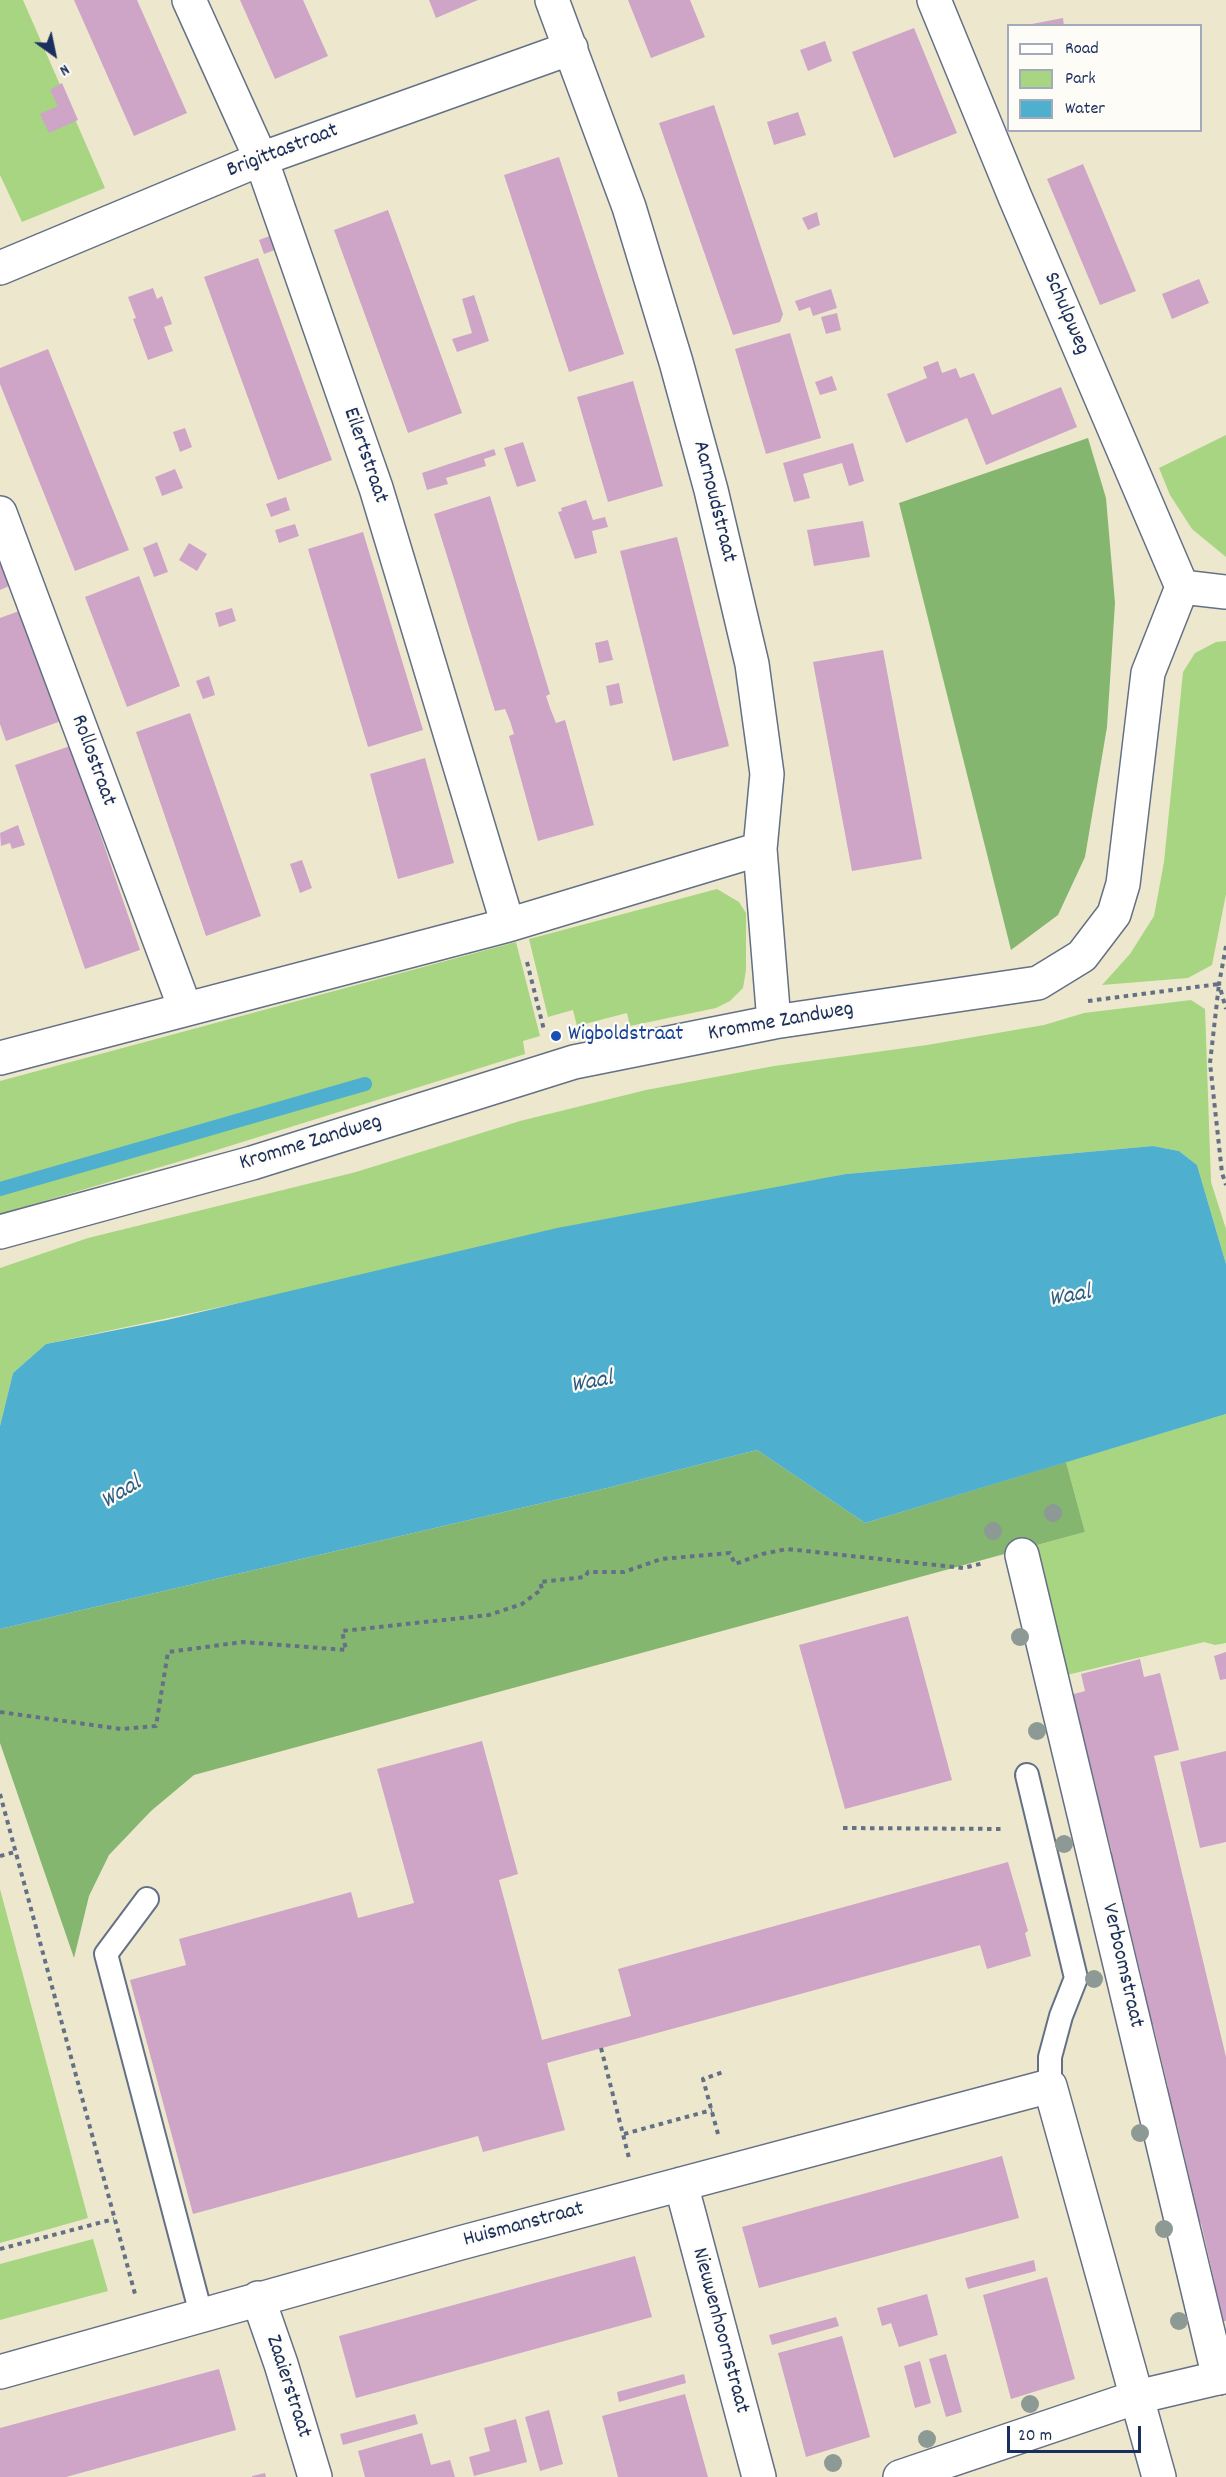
<!DOCTYPE html>
<html>
<head>
<meta charset="utf-8">
<style>
	body { margin:0 }
	#map { position:relative; width:1226px; height:2477px; overflow:hidden; background:#ede8cd; font-family:Dekko,sans-serif }
	canvas { display:block }
	.legend { position:absolute; left:1007px; top:24px; width:195px; height:108px; box-sizing:border-box; background:#fdfcf7; border:2px solid #a3aaba; margin:0; padding:8px 10px; list-style:none; font-size:18px; color:#1b2f5e }
	.legend li { display:flex; align-items:center; gap:12px; height:30px }
	.legend b { width:30px; border:2px solid #a3aaba }
	.north { position:absolute; left:24px; top:24px; width:60px; height:60px; -webkit-text-stroke:4px #fdfcf7; paint-order:stroke; rotate:147deg; font-size:16px; font-weight:700; line-height:24px; text-align:center; color:#1b2f5e }
	.north::after { content:''; display:block; margin:auto; width:21px; height:27px; background:#1b2f5e; clip-path:polygon(50% 0,100% 100%,50% 72%,0 100%) }
	.scale { position:absolute; left:1007px; top:2426px; width:134px; height:27px; box-sizing:border-box; border:3px solid #1b2f5e; border-top:0; padding-left:8px; font-size:18px; line-height:21px; white-space:nowrap; color:#1b2f5e; -webkit-text-stroke:4px #fdfcf7; paint-order:stroke }
</style>
</head>
<body>
<div id="map">
<canvas width="1226" height="2477"></canvas>
<ul class="legend">
<li><b style="height:8px;background:#fff"></b>Road</li>
<li><b style="height:16px;background:#a7d582"></b>Park</li>
<li><b style="height:16px;background:#4fafce"></b>Water</li>
</ul>
<div class="north">N</div>
<div class="scale">20 m</div>
</div>
<script>
const c = document.querySelector('canvas').getContext('2d');
c.lineJoin = 'round';
function fill(path, color) { c.fillStyle = color; c.fill(path, 'evenodd'); }
const shape = rows => new Path2D(rows.map(r => 'M' + r).join(''));
function stroke(path, color, width, dash) { c.strokeStyle = color; c.lineWidth = width; c.lineCap = dash ? 'butt' : 'round'; c.setLineDash(dash || []); c.stroke(path); }
function write(font, color, halo, rows, align = 'center') {
  c.font = font + ' Dekko,sans-serif'; c.lineWidth = 4.5; c.setLineDash([]); c.textBaseline = 'middle'; c.strokeStyle = halo; c.fillStyle = color; for (const [text, x, y, turn = 0] of rows) {
    c.save(); c.translate(x, y); c.rotate((+turn || 0) * Math.PI / 180); c.textAlign = isNaN(turn) ? turn : align; if (halo) c.strokeText(text, 0, 0); c.fillText(text, 0, 0); c.restore();
  }
}
const green = shape([
	[0,0,23,0,105,188,22,222,0,175],
	[1226,435,1226,557,1192,529,1170,495,1159,468],
	[1226,641,1226,894,1212,965,1188,978,1102,985,1130,954,1154,916,1164,862,1183,672,1195,653,1216,642],
	[717,889,739,902,746,913,746,970,743,988,730,1001,716,1008,630,1026,627,1013,577,1026,573,1010,548,1017,529,939],
	[516,942,540,1036,523,1041,525,1054,191,1158,0,1214,0,1081],
	[1191,1000,1205,1009,1211,1182,1226,1229,1226,1264,1197,1165,1179,1151,1153,1146,846,1174,46,1344,13,1373,0,1426,0,1268,88,1238,356,1172,520,1121,646,1090,774,1066,927,1045,1044,1025,1084,1013],
	[1226,1414,1226,1643,1215,1645,1204,1642,1067,1675,1034,1546,1085,1532,1066,1462],
	[0,1889,88,2218,0,2243],
	[93,2239,108,2291,0,2320,0,2264]
]);
const forest = shape([
	[1088,438,1106,498,1115,603,1107,727,1085,857,1058,915,1011,950,899,503],
	[757,1450,865,1523,1066,1462,1085,1532,194,1775,151,1811,109,1855,89,1896,74,1958,0,1743,0,1629,607,1488]
]);
const water = shape([
	[1153,1146,1179,1151,1197,1165,1226,1264,1226,1414,865,1523,757,1450,607,1488,0,1629,0,1426,13,1373,46,1344,167,1320,557,1228,846,1174]
]);
const stream = shape([
	[0,1189,365,1084]
]);
const building = shape([
	[74,0,137,0,187,113,134,136],
	[240,0,303,0,328,56,275,79],
	[429,0,478,0,436,18],
	[628,0,690,0,705,37,651,58],
	[1063,18,1064,26,1032,26,1032,24],
	[914,28,957,133,894,158,852,52],
	[825,41,832,61,808,71,800,50],
	[62,83,78,120,49,133,40,114,58,106,50,90],
	[714,105,783,314,780,322,733,335,659,123],
	[798,112,806,135,774,145,767,122],
	[559,157,624,354,569,372,504,175],
	[1083,164,1136,291,1100,305,1047,179],
	[388,210,462,413,408,433,334,230],
	[817,212,820,225,808,230,802,218],
	[275,234,280,248,264,254,259,240],
	[258,258,332,460,278,480,204,277],
	[1199,279,1209,303,1172,319,1162,294],
	[153,288,157,299,162,296,172,324,164,327,173,351,148,360,133,319,136,318,128,297],
	[831,289,837,308,813,316,810,307,799,311,795,301],
	[474,295,489,341,457,352,452,339,472,333,462,299],
	[837,313,841,330,826,334,821,317],
	[790,333,821,438,766,454,735,349],
	[48,349,129,550,75,571,0,384,0,368],
	[938,361,942,373,956,368,960,378,974,373,992,415,1061,387,1077,427,986,465,967,418,906,443,887,394,927,378,923,367],
	[832,376,837,390,820,395,815,382],
	[633,381,663,486,608,502,577,397],
	[185,428,192,447,180,452,173,432],
	[523,442,536,481,517,487,504,448],
	[853,443,864,481,849,486,842,463,803,474,810,498,794,502,783,463],
	[494,449,496,455,484,459,486,466,446,478,448,484,427,490,422,473],
	[175,469,183,488,162,496,155,477],
	[490,496,550,694,546,696,550,708,556,723,565,720,594,825,538,841,509,736,514,734,510,721,505,709,495,711,434,514],
	[286,497,290,510,271,517,266,504],
	[586,500,593,520,605,517,608,527,592,531,597,553,575,559,558,512,562,511,561,508],
	[863,521,870,557,814,566,807,530],
	[295,524,299,536,279,543,275,530],
	[363,532,423,730,368,747,308,549],
	[677,537,729,746,673,761,620,551],
	[157,542,168,572,154,577,143,548],
	[189,543,207,554,197,571,179,560],
	[0,563,9,586,0,590],
	[139,576,180,686,127,707,85,597],
	[232,608,236,621,219,627,215,613],
	[19,611,61,721,6,741,0,724,0,618],
	[608,640,613,660,599,663,595,643],
	[883,650,922,859,852,871,813,662],
	[209,676,215,695,203,699,196,681],
	[619,683,623,703,610,706,606,686],
	[190,713,261,916,206,936,136,732],
	[70,746,140,950,85,969,15,765],
	[425,758,454,863,398,879,370,774],
	[18,825,25,845,12,849,10,843,1,846,0,833],
	[302,860,312,888,300,893,290,864],
	[908,1616,952,1780,845,1809,799,1645],
	[1226,1652,1226,1679,1220,1680,1214,1656],
	[1140,1659,1144,1677,1160,1673,1179,1750,1154,1756,1226,2057,1226,2321,1221,2322,1212,2285,1215,2284,1201,2223,1197,2223,1188,2186,1191,2185,1177,2124,1174,2125,1164,2087,1168,2087,1153,2024,1150,2025,1140,1987,1144,1987,1114,1863,1111,1863,1108,1853,1112,1852,1097,1795,1094,1796,1094,1792,1097,1791,1092,1771,1088,1772,1070,1695,1085,1691,1081,1674],
	[482,1741,518,1874,499,1880,542,2040,631,2016,618,1969,1008,1862,1028,1931,1025,1933,1031,1956,987,1969,980,1945,547,2063,565,2130,483,2152,478,2136,193,2214,130,1980,186,1965,179,1939,351,1892,358,1918,414,1903,377,1769],
	[1226,1751,1226,1842,1200,1848,1180,1762],
	[1002,2156,1019,2218,759,2288,742,2227],
	[635,2256,652,2317,356,2398,339,2336],
	[1034,2260,1036,2271,968,2289,965,2278],
	[1047,2277,1075,2379,1011,2399,983,2295],
	[927,2294,938,2335,899,2347,891,2323,882,2326,877,2308],
	[836,2317,839,2326,772,2345,769,2335],
	[842,2336,870,2437,806,2457,778,2353],
	[946,2354,962,2412,946,2417,929,2359],
	[920,2361,931,2403,915,2408,904,2366],
	[219,2369,236,2430,66,2477,0,2477,0,2428],
	[684,2374,686,2383,619,2402,617,2392],
	[685,2394,708,2477,618,2477,602,2416],
	[549,2410,563,2464,540,2471,525,2417],
	[415,2414,418,2424,343,2445,340,2434],
	[516,2419,527,2462,474,2476,469,2457,490,2451,484,2428],
	[422,2433,431,2465,450,2460,455,2477,365,2477,358,2451],
	[265,2473,266,2477,252,2477,252,2476]
]);
const path = shape([
	[1226,946,1219,984,1226,1009],
	[527,962,544,1030],
	[1088,1001,1219,984,1210,1063,1222,1173,1226,1185],
	[0,1712,121,1729,156,1726,168,1652,243,1642,346,1650,342,1631,489,1615,522,1604,542,1589,540,1582,585,1577,588,1572,624,1572,661,1559,730,1553,735,1564,762,1554,787,1549,963,1568,984,1563],
	[0,1794,135,2294],
	[843,1828,1005,1829],
	[0,1856,15,1852],
	[601,2048,629,2158],
	[624,2134,712,2110],
	[718,2134,703,2079,723,2072],
	[0,2249,114,2219]
]);
const service = shape([
	[1027,1775,1076,1978,1061,2016,1050,2057,1050,2086],
	[147,1899,106,1954,201,2314]
]);
const pedestrian = shape([
	[1022,1555,1219,2378]
]);
const minor = shape([
	[189,0,261,159,376,488,508,925],
	[552,0,629,207,676,362,711,490,752,664,767,774,760,849,774,1022],
	[934,0,1015,197,1182,587],
	[0,268,261,159,571,48],
	[0,513,185,1008],
	[1182,587,1226,592],
	[0,1058,508,925,760,849],
	[0,1232,252,1163,574,1062,774,1022,1038,983,1082,956,1114,914,1123,884,1148,673,1182,587],
	[681,2184,759,2477],
	[258,2298,281,2364,315,2477],
	[0,2372,460,2243,1050,2086,1159,2477],
	[900,2477,1137,2397,1226,2376]
]);
const trees = [
	[1053,1513],
	[993,1531],
	[1020,1637],
	[1037,1731],
	[1064,1844],
	[1094,1979],
	[1140,2133],
	[1164,2229],
	[1179,2321],
	[1030,2404],
	[927,2439],
	[833,2463]
];
const markers = [
	[556,1036,6,"#1a4fb4"]
];
const streetNames = [
	["Brigittastraat",283,152,-21],
	["Schulpweg",1065,314,67],
	["Eilertstraat",364,456,71],
	["Aarnoudstraat",713,502,76],
	["Rollostraat",92,761,70],
	["Kromme Zandweg",781,1023,-10],
	["Kromme Zandweg",311,1144,-17],
	["Verboomstraat",1121,1966,77],
	["Huismanstraat",524,2226,-15],
	["Nieuwenhoornstraat",719,2331,75],
	["Zaaierstraat",287,2387,72]
];
const transitNames = [
	["Wigboldstraat",568,1036]
];
const waterNames = [
	["Waal",1070,1298,-10],
	["Waal",592,1384,-10],
	["Waal",122,1494,-31]
];
fill(green, '#a7d582');
fill(forest, '#85b670');
fill(water, '#4fafce');
stroke(stream, '#4fafce', 14);
fill(building, '#cea4c7');
stroke(service, '#647085', 26);
stroke(pedestrian, '#647085', 36);
stroke(minor, '#647085', 36);
stroke(path, '#647085', 4, [4.5, 4.5]);
stroke(service, '#fff', 22);
stroke(pedestrian, '#fff', 33);
stroke(minor, '#fff', 33);
c.fillStyle = '#8d9995';
for (const [x, y] of trees) { c.beginPath(); c.arc(x, y, 9, 0, 2 * Math.PI); c.fill(); }
for (const [x, y, r, color] of markers) { const dot = new Path2D(); dot.arc(x, y, r, 0, 2 * Math.PI); c.fillStyle = color; c.fill(dot); stroke(dot, '#fdfcf7', 2); }
write('22px', '#1b2f5e', '#fdfcf7', streetNames);
write('22px', '#164399', '#fdfcf7', transitNames, 'left');
write('italic 24px', '#2d5c85', '#fdfcf7', waterNames);
</script>
</body>
</html>
